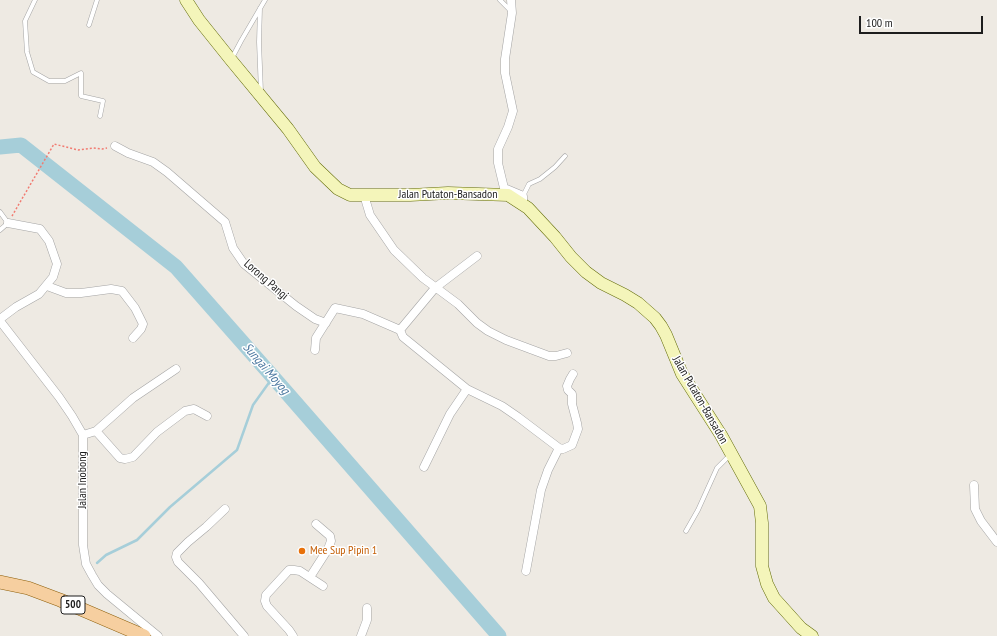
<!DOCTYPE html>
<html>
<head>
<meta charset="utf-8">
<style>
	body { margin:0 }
	#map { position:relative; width:997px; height:636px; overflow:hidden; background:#eeeae3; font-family:"PT Sans Narrow",sans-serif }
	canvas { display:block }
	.scale { position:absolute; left:859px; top:16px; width:124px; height:18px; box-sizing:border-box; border:2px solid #1d1d1d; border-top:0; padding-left:5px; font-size:12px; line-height:14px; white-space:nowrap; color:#1d1d1d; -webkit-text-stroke:3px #fff; paint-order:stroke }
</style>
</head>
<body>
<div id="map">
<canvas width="997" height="636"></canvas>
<div class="scale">100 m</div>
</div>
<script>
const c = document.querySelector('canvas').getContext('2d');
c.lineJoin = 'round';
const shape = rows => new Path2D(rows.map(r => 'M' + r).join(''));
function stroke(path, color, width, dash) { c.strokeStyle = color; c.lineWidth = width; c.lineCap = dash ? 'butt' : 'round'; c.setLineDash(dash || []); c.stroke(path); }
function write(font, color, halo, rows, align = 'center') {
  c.font = font + ' "PT Sans Narrow",sans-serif'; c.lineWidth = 3; c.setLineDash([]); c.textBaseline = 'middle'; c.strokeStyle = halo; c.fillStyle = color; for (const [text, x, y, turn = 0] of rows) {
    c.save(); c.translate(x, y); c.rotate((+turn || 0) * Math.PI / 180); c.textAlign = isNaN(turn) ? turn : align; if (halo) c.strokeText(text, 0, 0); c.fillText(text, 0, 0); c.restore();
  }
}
const stream = shape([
	[97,563,106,555,137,540,170,507,237,450,253,405,273,377]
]);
const river = shape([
	[0,147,21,145,176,267,287,393,499,636]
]);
const path = shape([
	[12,216,54,144,78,150,93,148,102,149,107,148]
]);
const lane = shape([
	[35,0,25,21,27,52,33,72,49,81,65,81,81,73,81,96,103,101,100,116],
	[500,0,511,11],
	[260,8,259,42,261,92],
	[89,25,97,0],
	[232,58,241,41,265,0],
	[523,196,529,184,540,179,555,167,565,156],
	[0,212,8,223,0,230],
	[686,531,698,510,717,468,731,454]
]);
const street = shape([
	[511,0,512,13,505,59,505,73,513,111,508,127,498,149,498,163,504,188,523,196,523,205],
	[115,146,128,153,153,162,167,172,225,222,233,248,244,264,296,306,315,319,326,323],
	[364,195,370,215,394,250,423,278,458,304,477,323,488,331,506,340,549,356,556,356,567,353],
	[47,286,66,293,81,293,111,289,122,291,135,308,143,324,141,329,133,338],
	[0,319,16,307,39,294,53,277,57,264,49,241,40,229,8,223],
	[0,321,59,397,72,416,83,435,83,545,86,564,92,575,98,585,107,594,158,636],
	[400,330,403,337,467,389,502,406,518,417,559,448,548,470,541,490,526,571],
	[400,330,435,288,477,256],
	[315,350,316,338,335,308,363,314,400,330],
	[96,431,120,458,125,459,133,457,157,432,185,411,194,409,207,416],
	[83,435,96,431,133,398,176,369],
	[559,448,563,449,572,445,578,429,577,423,572,404,572,394,568,390,567,386,570,379,573,374],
	[424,467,450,414,467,389],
	[974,485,975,509,981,521,997,542],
	[225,509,206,527,188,542,177,553,176,557,178,562,199,583,244,636],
	[310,577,328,549,331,541,330,536,316,524],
	[293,636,289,630,267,606,265,601,266,595,289,570,294,570,300,571,323,586],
	[361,636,367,620,367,608]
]);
const secondary = shape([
	[186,0,199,20,231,60,288,129,315,167,338,189,350,195,410,195,448,193,508,195,528,208,555,237,571,257,586,272,601,283,625,295,638,303,655,318,661,326,666,335,682,374,721,435,760,506,762,523,762,566,767,584,774,598,801,628,812,636]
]);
const primary = shape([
	[0,582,28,588,60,600,144,636]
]);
const markers = [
	[302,551,4,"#e8710a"]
];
const shields = [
	[73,605,24]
];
const shieldNames = [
	["500",73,605]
];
const streetNames = [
	["Jalan Putaton-Bansadon",448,195],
	["Lorong Pangi",266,280,41],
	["Jalan Putaton-Bansadon",700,400,60],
	["Jalan Inobong",83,480,-90]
];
const foodNames = [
	["Mee Sup Pipin 1",310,551]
];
const waterNames = [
	["Sungai Moyog",266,369,49]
];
stroke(stream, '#a6ced9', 2.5);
stroke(river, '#a6ced9', 15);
stroke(lane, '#a4a4a4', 5);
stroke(street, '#a4a4a4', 9);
stroke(secondary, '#646d0b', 13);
stroke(primary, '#8d5e09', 14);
stroke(path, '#f17b71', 1.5, [2, 2]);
stroke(lane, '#fff', 4);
stroke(street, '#fff', 8);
stroke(secondary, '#f4f5ba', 12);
stroke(primary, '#f6cfa0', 13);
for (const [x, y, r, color] of markers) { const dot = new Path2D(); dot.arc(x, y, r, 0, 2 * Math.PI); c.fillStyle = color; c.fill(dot); stroke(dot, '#fff', 1.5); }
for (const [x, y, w] of shields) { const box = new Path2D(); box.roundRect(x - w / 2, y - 9, w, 18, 3); c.fillStyle = '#fff'; c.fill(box); stroke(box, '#1d1d1d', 1); }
write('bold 11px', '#1d1d1d', null, shieldNames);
write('12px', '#1d1d1d', '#fff', streetNames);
write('12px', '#c56008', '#fff', foodNames, 'left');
write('italic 13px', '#4c78a0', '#fff', waterNames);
</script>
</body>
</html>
